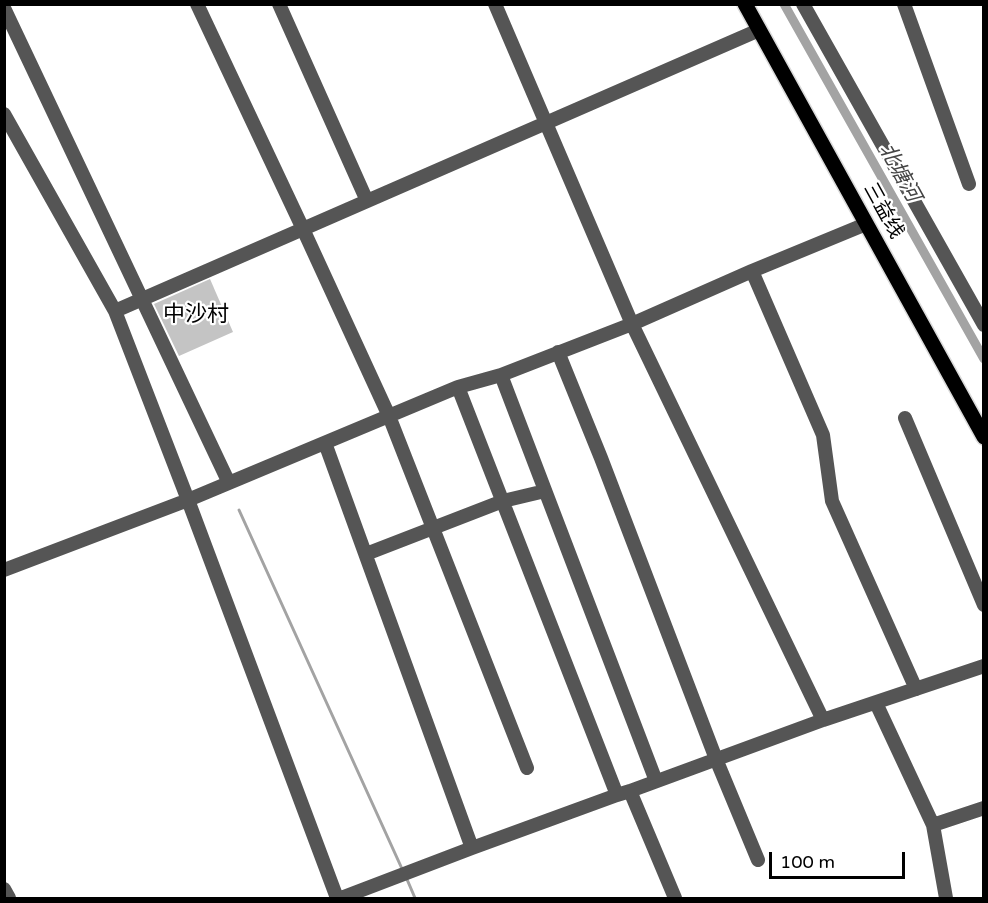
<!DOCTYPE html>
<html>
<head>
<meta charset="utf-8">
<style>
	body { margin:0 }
	#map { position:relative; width:988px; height:903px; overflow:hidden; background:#fff; font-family:"Varela Round",sans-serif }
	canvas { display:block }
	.frame { position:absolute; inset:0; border:6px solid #000; pointer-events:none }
	.scale { position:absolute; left:769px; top:852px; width:136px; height:27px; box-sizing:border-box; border:3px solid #000; border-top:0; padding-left:8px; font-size:18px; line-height:21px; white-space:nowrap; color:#000; -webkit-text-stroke:4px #fff; paint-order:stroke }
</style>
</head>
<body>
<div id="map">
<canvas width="988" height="903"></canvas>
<div class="frame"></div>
<div class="scale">100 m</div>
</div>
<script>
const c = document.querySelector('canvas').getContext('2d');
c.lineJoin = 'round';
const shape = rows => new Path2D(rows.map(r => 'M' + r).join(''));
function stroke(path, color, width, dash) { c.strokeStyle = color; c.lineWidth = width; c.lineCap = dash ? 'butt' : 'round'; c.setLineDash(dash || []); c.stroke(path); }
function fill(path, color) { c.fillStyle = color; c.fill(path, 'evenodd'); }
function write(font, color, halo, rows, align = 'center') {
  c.font = font + ' "Varela Round","Noto Sans SC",sans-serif'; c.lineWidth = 4.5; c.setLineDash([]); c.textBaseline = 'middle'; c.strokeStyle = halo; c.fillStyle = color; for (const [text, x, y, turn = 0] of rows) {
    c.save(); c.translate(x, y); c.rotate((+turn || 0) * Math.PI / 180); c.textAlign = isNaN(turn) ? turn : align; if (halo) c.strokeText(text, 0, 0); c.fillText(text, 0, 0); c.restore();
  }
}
const stream = shape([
	[239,510,403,871],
	[406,877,415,898]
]);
const canal = shape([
	[784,4,984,359]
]);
const building = shape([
	[210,279,233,332,179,356,154,304]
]);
const minor = shape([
	[197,4,303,229,389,416,527,768],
	[279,4,367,201],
	[495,4,632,324,823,720],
	[803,4,984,325],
	[904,4,969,184],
	[4,8,229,483],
	[4,114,115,311],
	[752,271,823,435,832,501,916,689],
	[558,352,601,458,716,759,758,860],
	[501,375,656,781],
	[458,387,617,795,630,791],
	[905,418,984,605],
	[325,443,472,848],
	[366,554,503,501,545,491],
	[4,570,188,500,458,387,501,375,632,324,752,271,866,224],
	[876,703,933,825,946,898],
	[933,825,984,808],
	[4,889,9,898],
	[337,898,188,500,115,311,759,30],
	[341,898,472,848,617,795],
	[675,898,630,791,823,720,984,666]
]);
const major = shape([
	[745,4,984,437]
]);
const streetNames = [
	["三益线",883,211,61]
];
const waterNames = [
	["北塘河",899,173,61]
];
const quarterNames = [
	["中沙村",196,315]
];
stroke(stream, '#a3a3a3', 3);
stroke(canal, '#a3a3a3', 9);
fill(building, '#c4c4c4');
stroke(major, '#dbdbdb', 18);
stroke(minor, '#555', 14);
stroke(major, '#000', 15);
write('20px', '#000', '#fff', streetNames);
write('italic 21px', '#444', '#fff', waterNames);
write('22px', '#000', '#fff', quarterNames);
</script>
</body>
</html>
